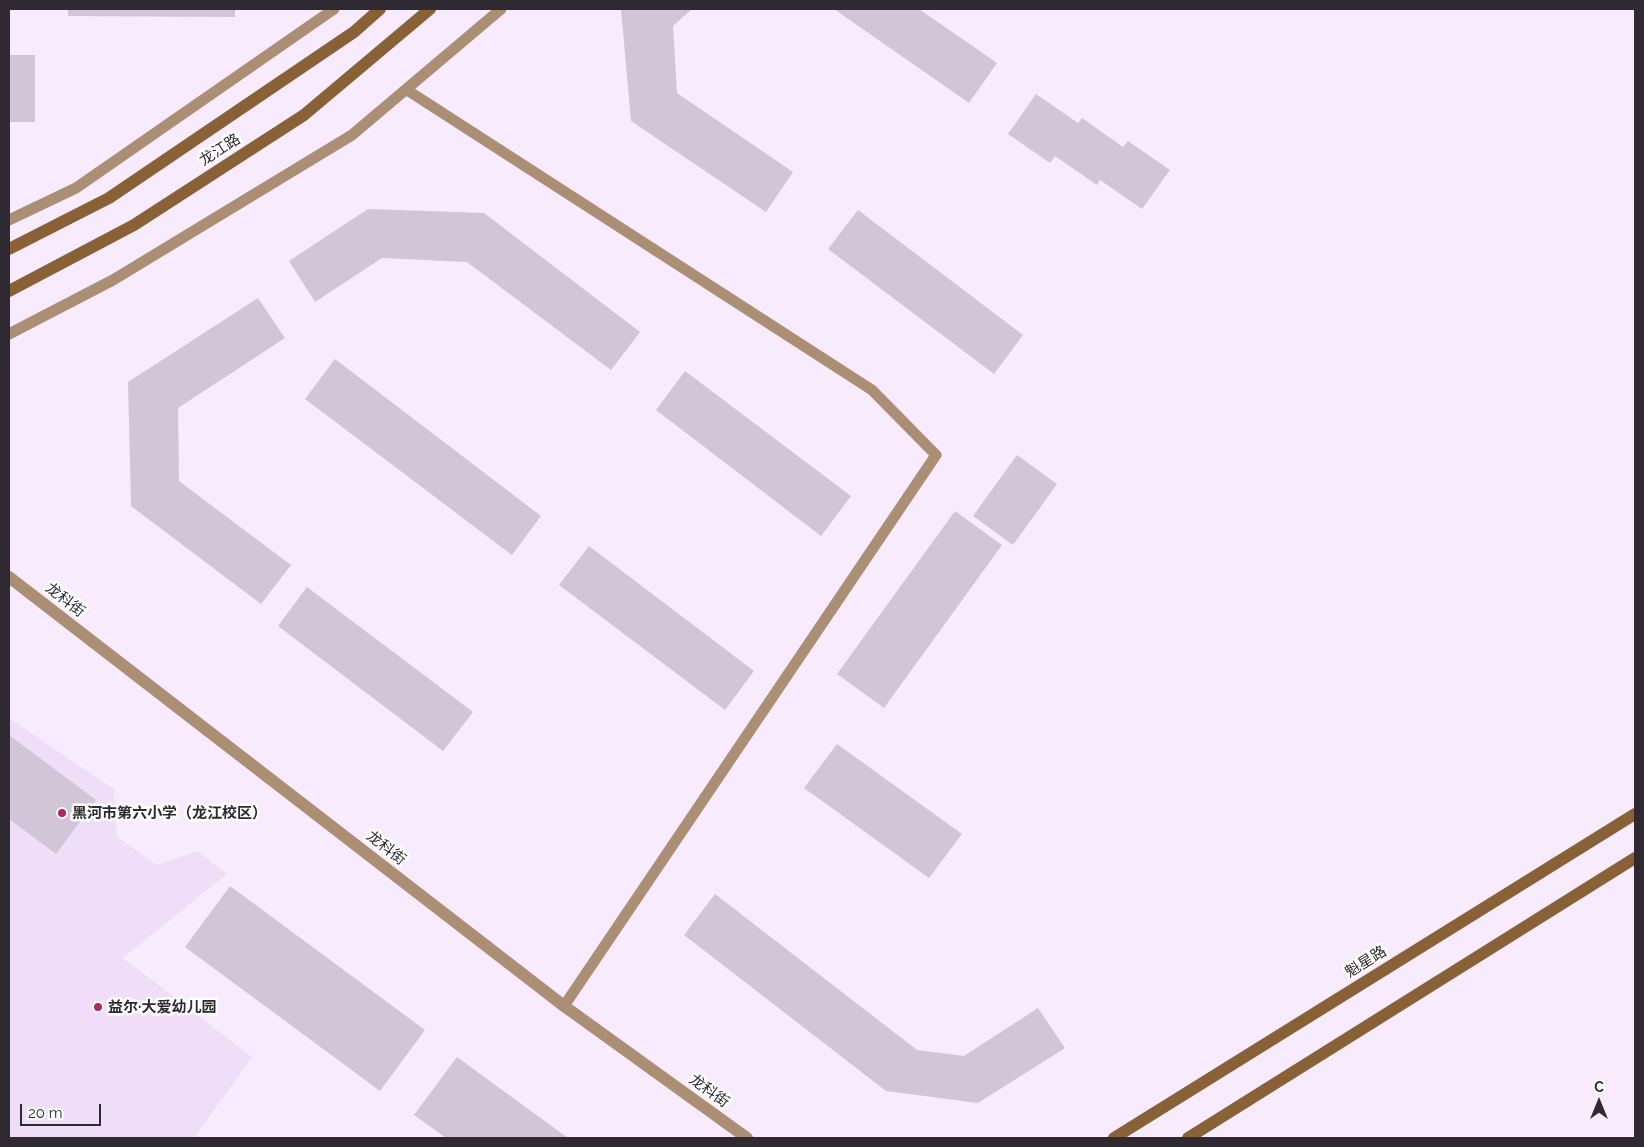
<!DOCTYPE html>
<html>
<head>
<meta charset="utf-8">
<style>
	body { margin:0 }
	#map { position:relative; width:1644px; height:1147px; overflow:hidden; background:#f8ebfe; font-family:Raleway,sans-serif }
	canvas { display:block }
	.frame { position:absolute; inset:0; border:10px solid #2f2a31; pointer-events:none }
	.north { position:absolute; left:1574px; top:1077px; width:50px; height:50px; -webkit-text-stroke:4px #fff; paint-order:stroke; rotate:0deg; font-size:14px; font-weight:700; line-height:20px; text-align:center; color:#2f2a31 }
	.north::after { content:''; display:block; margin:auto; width:18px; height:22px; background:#2f2a31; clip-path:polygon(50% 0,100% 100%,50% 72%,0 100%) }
	.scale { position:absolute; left:20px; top:1104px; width:81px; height:22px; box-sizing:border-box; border:2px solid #2f2a31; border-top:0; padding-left:6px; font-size:15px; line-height:18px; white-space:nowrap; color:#2f2a31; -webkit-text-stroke:4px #fff; paint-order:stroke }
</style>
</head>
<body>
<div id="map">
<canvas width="1644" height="1147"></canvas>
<div class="frame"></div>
<div class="north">С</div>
<div class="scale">20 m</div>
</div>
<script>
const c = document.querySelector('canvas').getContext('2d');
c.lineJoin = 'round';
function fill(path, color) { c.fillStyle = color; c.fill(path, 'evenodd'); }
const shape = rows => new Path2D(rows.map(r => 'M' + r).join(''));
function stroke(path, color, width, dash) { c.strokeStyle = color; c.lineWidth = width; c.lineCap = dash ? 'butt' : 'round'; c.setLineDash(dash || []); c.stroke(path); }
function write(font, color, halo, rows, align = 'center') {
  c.font = font + ' Raleway,"Noto Sans SC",sans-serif'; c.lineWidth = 5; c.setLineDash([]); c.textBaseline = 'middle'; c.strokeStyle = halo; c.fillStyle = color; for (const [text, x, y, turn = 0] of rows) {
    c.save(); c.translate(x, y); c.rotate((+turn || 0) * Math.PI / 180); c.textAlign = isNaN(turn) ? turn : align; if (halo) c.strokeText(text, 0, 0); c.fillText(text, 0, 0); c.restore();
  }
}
const built = shape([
	[9,718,114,789,117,837,157,865,197,851,227,874,123,958,252,1057,194,1138,9,1138]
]);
const building = shape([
	[68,9,235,9,235,17,68,16],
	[621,9,692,9,673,26,677,93,793,172,766,212,631,121],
	[834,9,919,9,997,63,969,103],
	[9,55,35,55,35,122,9,122],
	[1036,94,1078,123,1082,118,1123,147,1128,141,1170,170,1142,209,1100,180,1097,185,1055,156,1050,163,1008,134],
	[368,209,484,213,640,332,611,370,467,262,382,258,315,302,289,261],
	[858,210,1023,335,994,374,828,249],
	[258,298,285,338,178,408,179,481,291,565,261,604,131,506,128,382],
	[335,359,541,516,512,555,305,399],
	[685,371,851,496,821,536,656,410],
	[1017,455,1057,484,1013,545,973,516],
	[955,511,1002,545,884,708,837,674],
	[589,546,754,671,725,710,559,585],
	[307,587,473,712,443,751,278,626],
	[9,735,96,800,56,854,9,819],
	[837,744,962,834,929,878,804,788],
	[230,886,425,1030,380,1091,185,947],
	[715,894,917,1050,964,1056,1038,1008,1065,1048,978,1103,886,1091,684,935],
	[457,1057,568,1138,446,1138,414,1115]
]);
const lane = shape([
	[407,90,872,390,936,455,564,1006],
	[9,220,76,188,334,9],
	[9,334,113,280,352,135,501,9]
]);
const street = shape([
	[9,577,564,1006,747,1138]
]);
const secondary = shape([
	[9,249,109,198,354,32,380,9],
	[9,291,134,225,304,115,430,9],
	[1114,1138,1635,814],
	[1188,1138,1635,858]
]);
const markers = [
	[62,813,5,"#b22661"],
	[98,1007,5,"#b22661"]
];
const streetNames = [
	["龙江路",220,150,-33],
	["龙科街",65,600,38],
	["龙科街",386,848,38],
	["魁星路",1366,962,-32],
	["龙科街",709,1091,36]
];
const poiNames = [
	["黑河市第六小学（龙江校区）",72,813],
	["益尔·大爱幼儿园",108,1007]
];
fill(built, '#f0def8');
fill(building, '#d2c5d8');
stroke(lane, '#ab8f74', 11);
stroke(street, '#ab8f74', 12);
stroke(secondary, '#886137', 12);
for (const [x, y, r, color] of markers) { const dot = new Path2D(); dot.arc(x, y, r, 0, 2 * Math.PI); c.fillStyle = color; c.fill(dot); stroke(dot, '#fff', 2); }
write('15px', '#2f2a31', '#fff', streetNames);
write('bold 15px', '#2f2a31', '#fff', poiNames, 'left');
</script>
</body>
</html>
